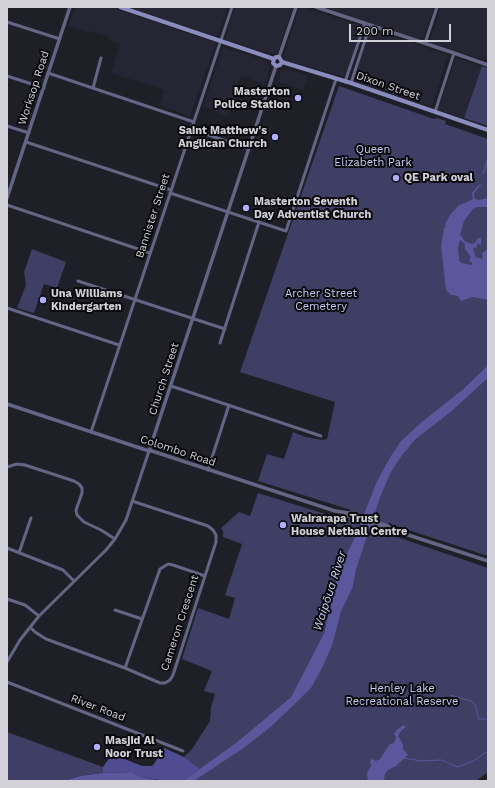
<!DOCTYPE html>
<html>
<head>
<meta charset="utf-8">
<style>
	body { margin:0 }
	#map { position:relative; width:495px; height:788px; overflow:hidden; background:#1f1f27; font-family:"Work Sans",sans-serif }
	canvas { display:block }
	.frame { position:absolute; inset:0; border:8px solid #d1d1d7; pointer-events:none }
	.scale { position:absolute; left:349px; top:24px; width:102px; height:18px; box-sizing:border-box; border:2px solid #d1d1d7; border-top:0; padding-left:5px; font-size:12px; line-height:14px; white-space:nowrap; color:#d1d1d7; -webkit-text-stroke:3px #09090d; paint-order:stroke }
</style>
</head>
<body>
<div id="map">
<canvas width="495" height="788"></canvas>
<div class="frame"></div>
<div class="scale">200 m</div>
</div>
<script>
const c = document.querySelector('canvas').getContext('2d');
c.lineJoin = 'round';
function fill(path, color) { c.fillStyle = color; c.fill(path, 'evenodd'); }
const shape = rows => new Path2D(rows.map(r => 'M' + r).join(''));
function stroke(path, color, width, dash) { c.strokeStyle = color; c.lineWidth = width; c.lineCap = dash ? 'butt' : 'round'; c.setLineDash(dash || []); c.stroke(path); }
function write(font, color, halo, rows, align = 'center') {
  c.font = font + ' "Work Sans",sans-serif'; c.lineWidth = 4; c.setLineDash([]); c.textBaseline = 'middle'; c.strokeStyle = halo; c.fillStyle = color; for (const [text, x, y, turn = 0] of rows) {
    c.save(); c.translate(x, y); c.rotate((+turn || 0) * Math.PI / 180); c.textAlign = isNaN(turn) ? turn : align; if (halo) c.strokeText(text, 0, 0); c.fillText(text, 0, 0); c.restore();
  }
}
const built = shape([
	[75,7,111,7,216,43,190,117,160,105,164,90,111,73,120,44,108,40,109,37,89,31,88,33,68,26],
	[128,7,228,7,218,37],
	[235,7,293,7,277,55,224,40],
	[300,7,304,7,361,26,362,27,345,77,284,60,283,58],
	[324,7,434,7,422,41],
	[441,7,488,7,488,54,485,60,430,43,430,40],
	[370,29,371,29,448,55,448,56,432,107,354,81],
	[223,47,267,61,270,66,265,84,241,76,228,116,203,107],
	[456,58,482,66,464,118,438,110],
	[288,69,308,76,303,90,278,82,281,71,284,72,285,70,287,71]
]);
const green = shape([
	[482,66,488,68,488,126,464,118],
	[339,86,434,119,437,118,446,121,445,124,488,139,488,365,461,391,376,483,355,537,339,569,324,633,291,697,237,742,200,769,184,757,192,749,210,721,211,707,215,694,204,691,212,671,182,659,198,608,229,619,235,598,225,595,242,544,223,537,223,531,221,528,239,512,250,516,258,493,348,521,351,510,258,481,267,454,284,459,293,432,306,437,322,440,327,439,335,402,240,372],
	[32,249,66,262,57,288,44,284,34,313,17,308,26,285,24,272],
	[488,378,488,556,393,525,389,522,385,533,488,568,488,772,476,781,194,781,273,725,285,713,333,643,341,612,353,587,356,570,380,498,391,472,403,454,416,439,452,411],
	[7,732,103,767,103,773,80,776,64,781,7,781]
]);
const forest = shape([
	[164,748,184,757,200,769,183,781,159,780,141,777,132,772,103,773,103,767,112,754,142,766,152,766,154,764]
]);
const water = shape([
	[480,184,481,185,474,193,474,196,475,199,479,200,488,198,488,207,477,207,473,209,464,221,460,235,463,238,464,241,471,244,475,243,478,238,481,238,481,245,477,243,477,247,473,248,476,258,478,257,480,259,483,258,482,253,488,249,488,300,473,297,461,301,458,296,451,295,446,290,441,246,444,228,446,227,445,224,450,215,458,206,473,199,472,193],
	[460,240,465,244,465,249,471,257,469,260,472,263,472,265,461,263,459,260,458,247],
	[488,365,488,378,452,411,416,439,403,454,391,472,380,498,356,570,353,587,341,612,333,643,322,668,311,688,273,725,245,747,194,781,183,781,237,742,291,697,324,633,339,569,355,537,376,483,391,456,401,441,423,421,461,391],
	[403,725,406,727,401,731,398,736,403,744,403,749,408,755,396,766,388,770,385,774,384,779,386,781,368,781,367,773,371,766,370,761,372,759,376,761,380,759,390,744,394,743,396,737,394,734,397,730],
	[132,772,141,777,163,781,64,781,80,776,103,773]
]);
const stream = shape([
	[483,174,488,158],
	[450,695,471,701,475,705,479,719,488,719],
	[403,758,422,761,441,760,458,767,473,761,488,751]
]);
const minor = shape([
	[7,22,60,39],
	[425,43,437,7],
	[48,73,194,122],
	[7,76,44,88],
	[345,82,365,23],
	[351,83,370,25],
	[93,88,101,58],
	[435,112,454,53],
	[7,126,29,133],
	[191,129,249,149],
	[26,142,171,190],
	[170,193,286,231,336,79],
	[7,205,150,253],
	[78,281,225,329],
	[7,308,119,345],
	[220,343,259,222],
	[171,386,321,436],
	[91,432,232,7],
	[7,467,17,464,25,465,74,481,79,484,82,488,82,493,76,510,77,515,84,522,101,530,115,539],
	[208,470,229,405],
	[7,548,63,570,74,581],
	[19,553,31,518],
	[7,599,25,605,39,616],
	[115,610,142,619],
	[30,627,35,632,46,639,125,668,160,683,165,683,170,680,173,675,216,542,216,535,213,530,208,526,132,501],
	[7,662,20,640,39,616,106,550,115,539,126,520,149,451],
	[125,668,160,569,168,564,173,565,205,576],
	[7,682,183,751]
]);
const tertiary = shape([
	[316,7,454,53,488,65],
	[279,57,296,7],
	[7,198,70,7],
	[7,404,146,450,152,451,335,511,349,513,388,526,393,530],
	[149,451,276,66],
	[345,513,348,516,387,529,393,530,488,561]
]);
const secondary = shape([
	[120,7,274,59],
	[274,59,273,63,276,66,280,65,282,62],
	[274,59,276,57,279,57,282,62],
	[282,62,351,83,488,130]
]);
const markers = [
	[298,98,4,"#aeaefa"],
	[275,137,4,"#aeaefa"],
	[396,178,4,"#aeaefa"],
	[246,208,4,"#aeaefa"],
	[43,300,4,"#aeaefa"],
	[283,525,4,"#aeaefa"],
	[97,747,4,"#aeaefa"]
];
const streetNames = [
	["Dixon Street",388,86,19],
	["Worksop Road",34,88,-72],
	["Bannister Street",153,216,-72],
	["Church Street",164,379,-72],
	["Colombo Road",178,451,18],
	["Cameron Crescent",180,623,-72],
	["River Road",98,708,21]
];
const poiNames = [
	["Masterton",290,92,"right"],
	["Police Station",290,105,"right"],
	["Saint Matthew's",267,131,"right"],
	["Anglican Church",267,144,"right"],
	["QE Park oval",404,178],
	["Masterton Seventh",254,202],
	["Day Adventist Church",254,215],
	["Una Williams",51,294],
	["Kindergarten",51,307],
	["Wairarapa Trust",291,519],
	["House Netball Centre",291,532],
	["Masjid Al",105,741],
	["Noor Trust",105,754]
];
const parkNames = [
	["Queen",373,150],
	["Elizabeth Park",373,163],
	["Archer Street",321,294],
	["Cemetery",321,307],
	["Henley Lake",402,689],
	["Recreational Reserve",402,702]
];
const waterNames = [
	["Waipōua River",330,591,-72]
];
fill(built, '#252533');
fill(green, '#3f3e65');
fill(forest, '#504c91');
fill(water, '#5a579d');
stroke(stream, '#5a579d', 1);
stroke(minor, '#646584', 3);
stroke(tertiary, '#646584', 3.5);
stroke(secondary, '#8b8cbe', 4);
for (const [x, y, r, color] of markers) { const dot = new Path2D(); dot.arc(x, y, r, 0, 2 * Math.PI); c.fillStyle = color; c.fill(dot); stroke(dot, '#09090d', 1.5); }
write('11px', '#d1d1d7', '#09090d', streetNames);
write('bold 11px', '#d1d1d7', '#09090d', poiNames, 'left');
write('11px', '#caccf4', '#09090d', parkNames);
write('italic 12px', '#ced0f8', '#09090d', waterNames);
</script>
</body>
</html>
